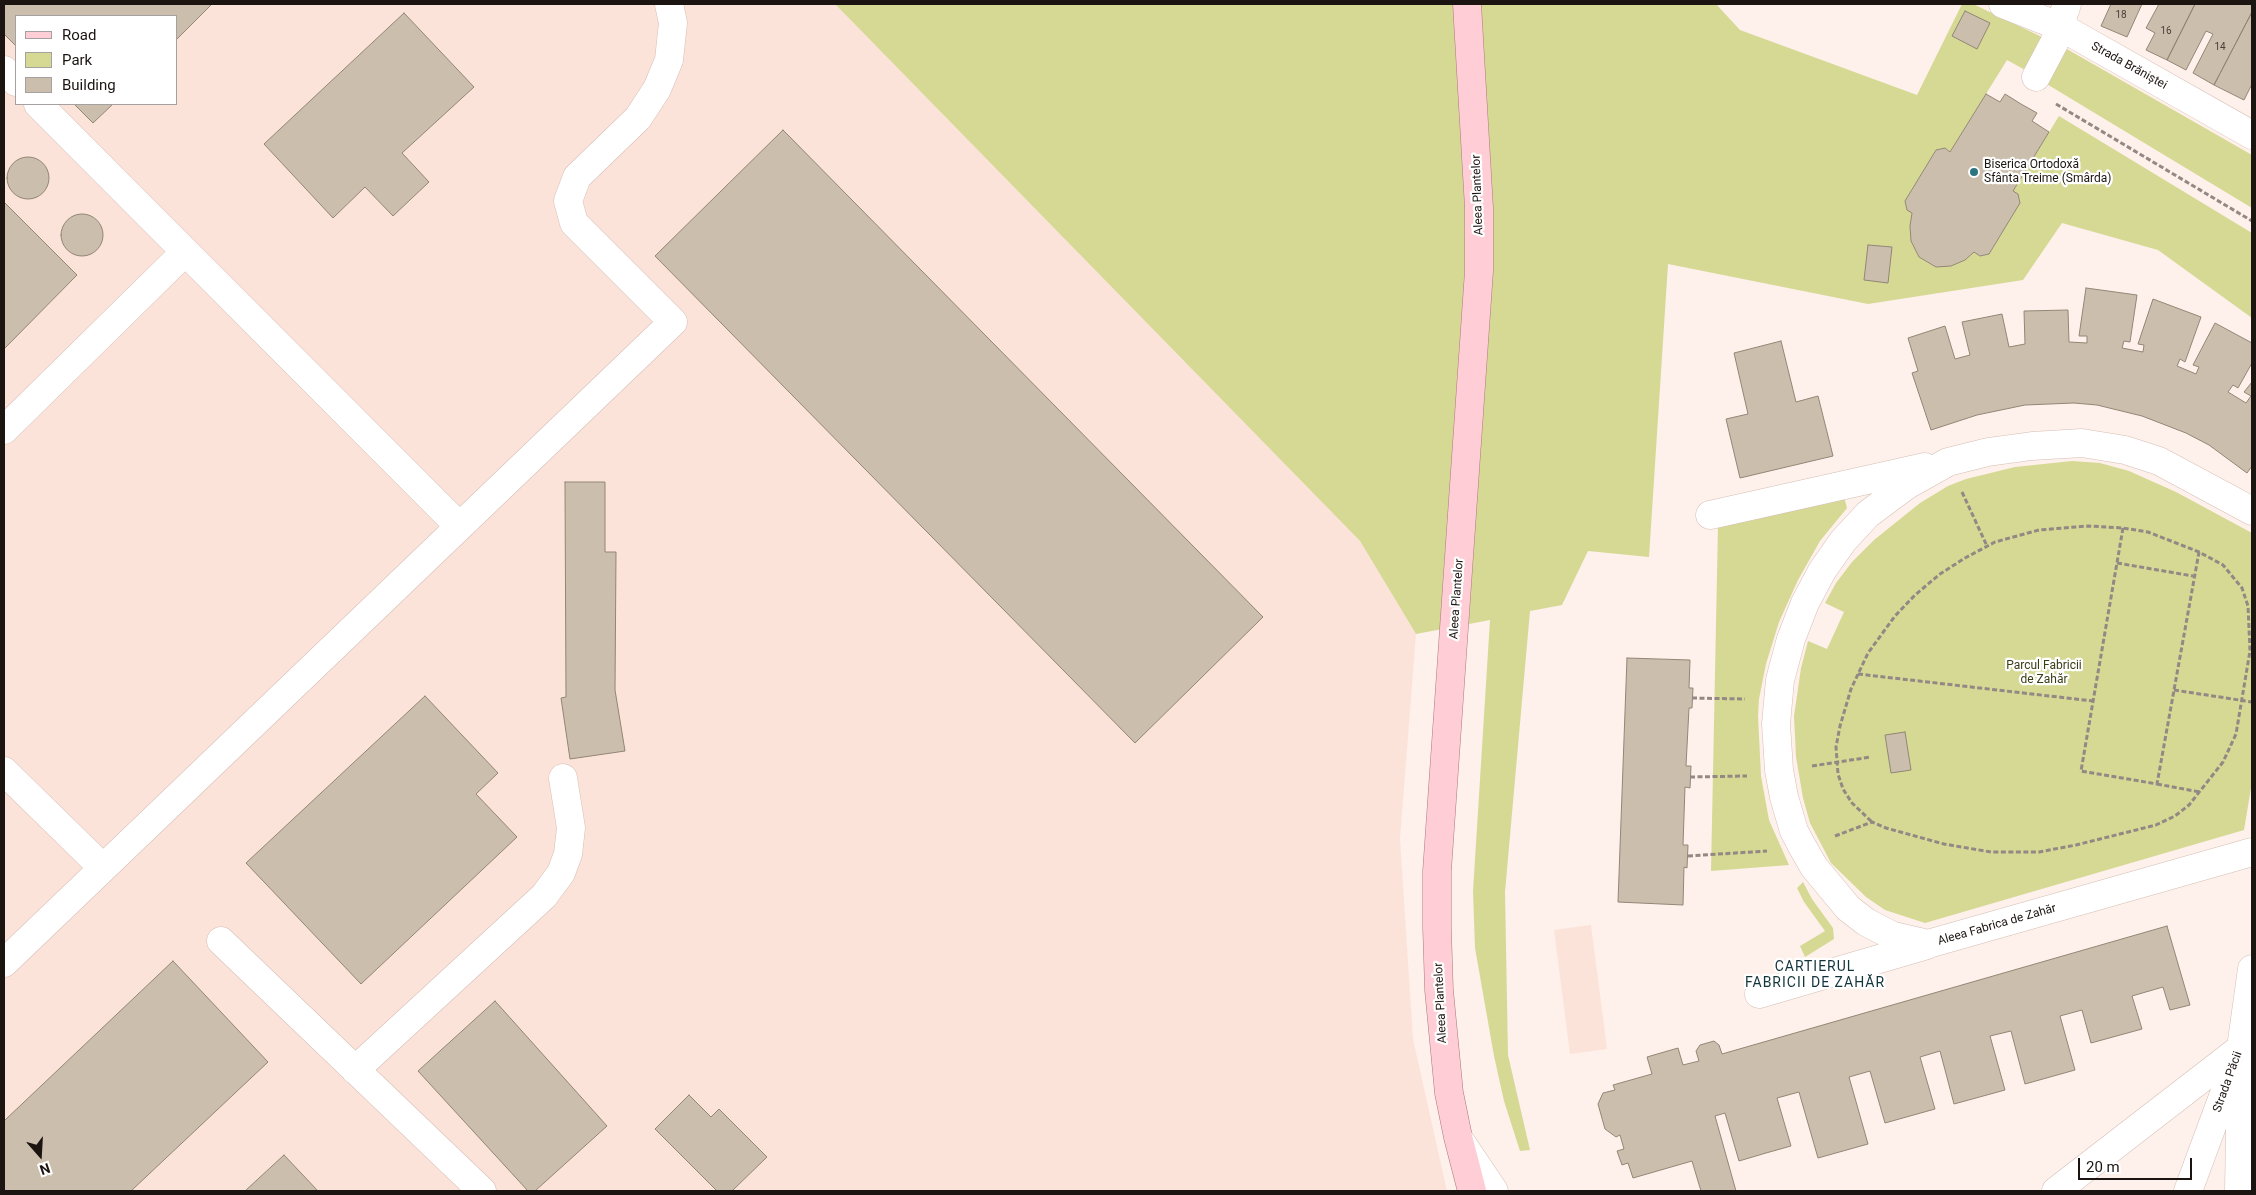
<!DOCTYPE html>
<html>
<head>
<meta charset="utf-8">
<style>
	body { margin:0 }
	#map { position:relative; width:2256px; height:1195px; overflow:hidden; background:#fef0ea; font-family:Roboto,sans-serif }
	canvas { display:block }
	.frame { position:absolute; inset:0; border:5px solid #1c1411; pointer-events:none }
	.legend { position:absolute; left:15px; top:15px; width:162px; height:90px; box-sizing:border-box; background:#fff; border:1px solid #a4a1a0; margin:0; padding:6px 9px; list-style:none; font-size:15px; color:#1c1411 }
	.legend li { display:flex; align-items:center; gap:10px; height:25px }
	.legend b { width:25px; border:1px solid #a4a1a0 }
	.north { position:absolute; left:15px; top:1130px; width:50px; height:50px; -webkit-text-stroke:4px #fff; paint-order:stroke; rotate:161deg; font-size:14px; font-weight:700; line-height:20px; text-align:center; color:#1c1411 }
	.north::after { content:''; display:block; margin:auto; width:18px; height:22px; background:#1c1411; clip-path:polygon(50% 0,100% 100%,50% 72%,0 100%) }
	.scale { position:absolute; left:2078px; top:1158px; width:114px; height:22px; box-sizing:border-box; border:2px solid #1c1411; border-top:0; padding-left:6px; font-size:15px; line-height:18px; white-space:nowrap; color:#1c1411; -webkit-text-stroke:4px #fff; paint-order:stroke }
</style>
</head>
<body>
<div id="map">
<canvas width="2256" height="1195"></canvas>
<div class="frame"></div>
<ul class="legend">
<li><b style="height:6px;background:#fecdd5"></b>Road</li>
<li><b style="height:14px;background:#d6d994"></b>Park</li>
<li><b style="height:14px;background:#cbbeac"></b>Building</li>
</ul>
<div class="north">N</div>
<div class="scale">20 m</div>
</div>
<script>
const c = document.querySelector('canvas').getContext('2d');
c.lineJoin = 'round';
function fill(path, color) { c.fillStyle = color; c.fill(path, 'evenodd'); }
const shape = rows => new Path2D(rows.map(r => 'M' + r).join(''));
function stroke(path, color, width, dash) { c.strokeStyle = color; c.lineWidth = width; c.lineCap = dash ? 'butt' : 'round'; c.setLineDash(dash || []); c.stroke(path); }
function write(font, color, halo, rows, align = 'center') {
  c.font = font + ' Roboto,sans-serif'; c.lineWidth = 4.5; c.setLineDash([]); c.textBaseline = 'middle'; c.strokeStyle = halo; c.fillStyle = color; for (const [text, x, y, turn = 0] of rows) {
    c.save(); c.translate(x, y); c.rotate((+turn || 0) * Math.PI / 180); c.textAlign = isNaN(turn) ? turn : align; if (halo) c.strokeText(text, 0, 0); c.fillText(text, 0, 0); c.restore();
  }
}
const built = shape([
	[4,4,835,4,1360,541,1416,634,1400,839,1413,1039,1447,1191,4,1191],
	[16,16,176,16,176,104,16,104],
	[1591,925,1607,1049,1570,1054,1554,930]
]);
const green = shape([
	[835,4,1716,4,1740,30,1917,95,1962,4,1973,4,2046,39,2027,71,2007,60,1950,152,1945,148,1936,150,1905,201,1907,210,1912,213,1910,226,1911,241,1919,257,1936,267,1951,266,1965,260,1974,252,1980,256,1989,254,2020,203,2018,194,2013,191,2059,116,2252,233,2252,318,2158,250,2062,223,2023,280,1868,304,1668,264,1649,557,1588,551,1562,605,1530,611,1505,892,1508,1055,1530,1150,1520,1151,1504,1101,1494,1056,1475,948,1473,891,1490,620,1416,634,1360,541],
	[2065,48,2252,155,2252,208,2045,83],
	[2072,461,2100,463,2129,471,2176,492,2252,533,2252,782,2244,830,1925,923,1885,910,1866,897,1831,863,1810,823,1803,798,1796,757,1794,716,1801,668,1808,641,1827,649,1844,612,1825,603,1836,583,1852,562,1874,540,1920,503,1948,486,1966,479,2015,467],
	[1844,497,1847,508,1820,541,1798,580,1779,622,1766,664,1759,699,1758,716,1761,776,1769,820,1789,865,1711,871,1718,525],
	[1803,882,1812,899,1833,928,1834,939,1805,957,1800,946,1825,931,1804,902,1797,888]
]);
const building = shape([
	[4,4,212,4,176,40,176,16,16,16,16,46,4,34,4,4],
	[2111,4,2142,4,2127,37,2101,26,2111,4],
	[2159,4,2195,4,2167,60,2146,50,2155,33,2146,28,2159,4],
	[2195,4,2252,4,2252,12,2214,85,2193,73,2213,34,2206,31,2186,70,2167,60,2195,4],
	[1965,11,1990,23,1977,49,1952,36,1965,11],
	[2252,12,2252,84,2244,100,2214,85,2252,12],
	[404,13,474,87,402,153,429,182,393,216,365,187,333,218,264,144,404,13],
	[1986,94,2000,102,2005,94,2021,104,2037,113,2032,121,2049,132,2013,191,2018,194,2020,203,1989,254,1980,256,1974,252,1965,260,1951,266,1936,267,1919,257,1911,241,1910,226,1912,213,1907,210,1905,201,1936,150,1945,148,1950,152,1986,94],
	[74,104,113,104,93,123,74,104],
	[783,130,1263,617,1135,743,655,256,783,130],
	'7 178a21 21 0 1 1 42 0a21 21 0 1 1-42 0Z',
	[4,202,77,275,4,349,4,202],
	'61 235a21 21 0 1 1 42 0a21 21 0 1 1-42 0Z',
	[1868,245,1892,247,1888,283,1864,280,1868,245],
	[2086,288,2137,295,2130,342,2124,341,2122,348,2143,352,2144,345,2138,344,2153,299,2201,317,2185,362,2180,359,2177,366,2196,374,2199,367,2193,365,2215,323,2252,343,2252,363,2238,388,2233,385,2228,392,2246,403,2251,396,2244,392,2252,382,2252,466,2247,473,2209,445,2186,433,2142,416,2097,405,2074,403,2025,405,1977,415,1931,430,1912,373,1918,371,1908,338,1945,326,1955,359,1970,355,1962,322,2002,314,2009,347,2025,344,2024,311,2068,310,2069,342,2087,343,2087,336,2079,336,2086,288],
	[1781,341,1796,402,1818,396,1833,456,1740,478,1726,419,1748,414,1734,353,1781,341],
	[565,482,605,482,605,552,616,552,615,690,625,751,570,759,561,698,566,697,565,482],
	[1627,658,1690,660,1689,688,1693,688,1692,708,1689,708,1686,766,1691,766,1690,788,1685,787,1683,845,1688,845,1687,868,1684,867,1683,905,1618,902,1627,658],
	[425,696,498,773,476,794,517,837,361,984,246,863,425,696],
	[1905,732,1911,770,1891,773,1885,735,1905,732],
	[2167,926,2190,1005,2170,1010,2163,987,2132,996,2142,1029,2091,1043,2082,1010,2060,1016,2075,1070,2025,1084,2011,1031,1990,1036,2005,1090,1954,1104,1940,1051,1920,1057,1935,1109,1885,1123,1870,1071,1849,1077,1868,1144,1818,1158,1799,1092,1777,1098,1791,1146,1766,1153,1739,1161,1725,1113,1715,1116,1736,1191,1701,1191,1692,1161,1633,1178,1628,1163,1622,1165,1617,1151,1624,1149,1620,1135,1616,1137,1605,1129,1598,1104,1603,1093,1615,1090,1613,1085,1652,1074,1647,1057,1678,1048,1683,1065,1699,1061,1696,1051,1700,1045,1714,1041,1719,1045,1722,1054,2167,926],
	[173,961,268,1062,131,1191,4,1191,4,1121,173,961],
	[495,1001,607,1126,535,1191,528,1191,418,1071,495,1001],
	[689,1095,711,1117,719,1109,767,1157,732,1191,717,1191,655,1129,689,1095],
	[284,1155,318,1191,245,1191,284,1155]
]);
const path = shape([
	[2056,104,2252,221],
	[1962,492,1987,546],
	[2123,528,2081,771,2157,784,2199,552],
	[2117,563,2193,576],
	[1858,674,2093,701],
	[2174,690,2252,702],
	[1692,698,1745,699],
	[1812,766,1871,757],
	[1690,777,1747,776],
	[2157,784,2200,792],
	[1835,836,1872,822,1886,828,1944,844,1991,852,2039,852,2076,845,2156,825,2175,816,2189,805,2223,762,2236,734,2250,651,2248,606,2242,588,2223,565,2199,552,2148,532,2123,528,2088,526,2039,530,1995,542,1965,558,1940,574,1915,595,1895,616,1868,653,1851,689,1840,726,1836,747,1838,774,1843,789,1852,803,1872,822],
	[1688,856,1767,851]
]);
const minor = shape([
	[2003,4,2061,27,2252,135],
	[4,70,16,82],
	[2036,77,2054,43,2067,4],
	[38,104,459,526],
	[4,430,185,252],
	[2252,511,2159,461,2125,450,2082,443,2032,446,1988,452,1948,462,1907,485,1868,514,1843,541,1822,571,1805,603,1791,639,1780,680,1776,724,1779,770,1784,797,1794,831,1802,846,1814,867,1848,908,1866,922,1893,936,1928,944,2252,852],
	[1710,515,1925,467],
	[4,771,102,867],
	[221,941,482,1191],
	[4,963,673,322,574,223,568,201,577,177,638,118,657,89,669,60,673,23,669,4],
	[1759,994,1927,945],
	[355,1070,544,896,561,873,568,854,571,828,563,778],
	[1461,1142,1494,1191],
	[2056,1191,2241,1048],
	[2188,1191,2241,1048,2252,969],
	[2239,1191,2241,1067]
]);
const major = shape([
	[1467,4,1479,208,1479,271,1437,871,1437,928,1439,990,1449,1093,1458,1137,1472,1191]
]);
const markers = [
	[1974,172,5,"#2d7481"]
];
const numberNames = [
	["18",2121,15],
	["16",2166,31],
	["14",2220,47]
];
const streetNames = [
	["Strada Brăniștei",2129,66,29],
	["Aleea Plantelor",1478,195,-92],
	["Aleea Plantelor",1457,599,-86],
	["Aleea Fabrica de Zahăr",1997,925,-16],
	["Aleea Plantelor",1441,1003,-93],
	["Strada Păcii",2228,1082,-70]
];
const poiNames = [
	["Biserica Ortodoxă",1984,165],
	["Sfânta Treime (Smârda)",1984,179]
];
const parkNames = [
	["Parcul Fabricii",2044,666],
	["de Zahăr",2044,680]
];
const neighbourhoodNames = [
	["CARTIERUL",1815,967],
	["FABRICII DE ZAHĂR",1815,983]
];
fill(built, '#fce3d9');
fill(green, '#d6d994');
fill(building, '#cbbeac');
stroke(building, '#928675', 1);
stroke(minor, '#d5beb5', 29);
stroke(major, '#af767e', 29);
stroke(path, '#938884', 3, [5, 2.5]);
stroke(minor, '#fff', 28);
stroke(major, '#fecdd5', 28);
for (const [x, y, r, color] of markers) { const dot = new Path2D(); dot.arc(x, y, r, 0, 2 * Math.PI); c.fillStyle = color; c.fill(dot); stroke(dot, '#fff', 2); }
write('10px', '#483e38', null, numberNames);
write('12px', '#1c1411', '#fff', streetNames);
write('12px', '#1c1411', '#fff', poiNames, 'left');
write('12px', '#3b3c16', '#fff', parkNames);
c.letterSpacing = '1px';
write('14px', '#13343b', '#fff', neighbourhoodNames);
c.letterSpacing = '0px';
</script>
</body>
</html>
